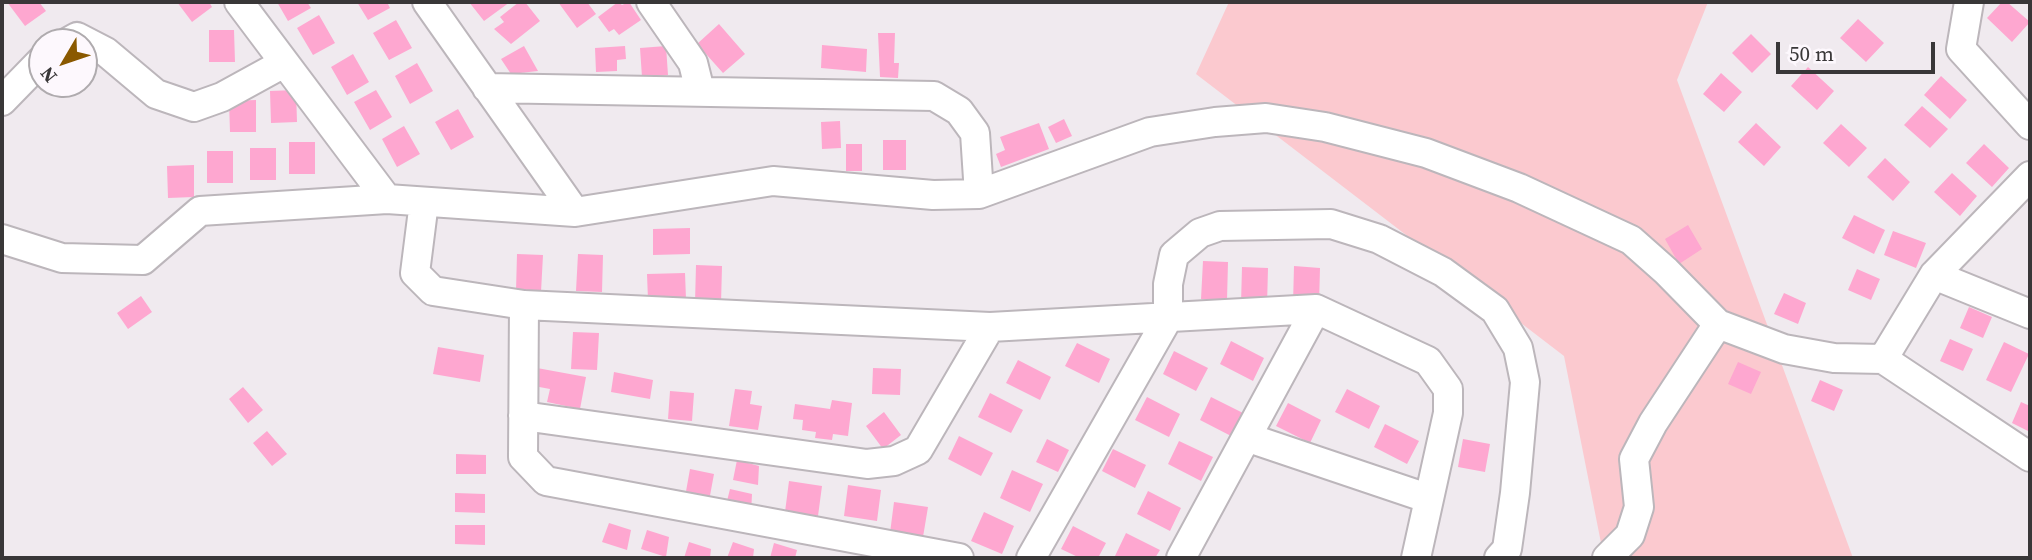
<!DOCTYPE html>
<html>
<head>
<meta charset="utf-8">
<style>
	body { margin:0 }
	#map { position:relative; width:2032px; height:560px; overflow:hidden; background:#f0eaef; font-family:"Source Serif 4",serif }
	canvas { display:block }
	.frame { position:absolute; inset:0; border:4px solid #393738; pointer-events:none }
	.north { position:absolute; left:28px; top:28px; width:70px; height:70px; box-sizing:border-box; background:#fdf8fd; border:2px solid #afabae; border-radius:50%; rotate:231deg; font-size:19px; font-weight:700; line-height:28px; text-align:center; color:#393738 }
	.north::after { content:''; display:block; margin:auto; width:24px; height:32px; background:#8a5900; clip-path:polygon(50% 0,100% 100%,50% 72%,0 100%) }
	.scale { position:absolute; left:1776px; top:42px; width:159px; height:32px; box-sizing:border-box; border:4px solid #393738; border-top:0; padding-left:9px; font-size:21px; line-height:24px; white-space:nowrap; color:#393738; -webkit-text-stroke:5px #fdf8fd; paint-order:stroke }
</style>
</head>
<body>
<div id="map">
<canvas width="2032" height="560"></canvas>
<div class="frame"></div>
<div class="north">N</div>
<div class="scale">50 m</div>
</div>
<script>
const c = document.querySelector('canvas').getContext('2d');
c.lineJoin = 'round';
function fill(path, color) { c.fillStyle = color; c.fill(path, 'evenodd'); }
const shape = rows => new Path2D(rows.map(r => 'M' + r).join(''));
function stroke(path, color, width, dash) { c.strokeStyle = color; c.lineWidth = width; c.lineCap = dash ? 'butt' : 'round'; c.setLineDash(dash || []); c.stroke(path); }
const green = shape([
	[1229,2,1708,2,1677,80,1853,558,1604,558,1564,356,1196,74]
]);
const building = shape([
	[7,2,39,2,46,11,25,26],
	[177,2,209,2,212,7,192,22],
	[277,2,307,2,311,8,288,21],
	[357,2,387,2,390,8,368,20],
	[469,2,510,2,484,21],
	[519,2,525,2,540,21,511,44,494,29,504,22,500,17],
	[558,2,587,2,596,14,577,28],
	[618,2,622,5,629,2,641,20,619,35,614,29,609,32,598,17],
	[2002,2,2007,2,2030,22,2012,42,1987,18],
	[319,15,335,43,313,55,297,28],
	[1858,19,1884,43,1866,62,1840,38],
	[396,20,412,48,389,60,373,33],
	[719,24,745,54,723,73,697,44],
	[209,30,234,30,235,62,209,62],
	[878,33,895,33,894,63,899,63,898,78,880,77],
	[1751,34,1771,54,1752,73,1732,53],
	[822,45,867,49,866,72,821,68],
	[524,46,538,71,511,74,501,59],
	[625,46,626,59,617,60,617,71,596,72,595,48],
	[666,46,668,75,642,77,640,48],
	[353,54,369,82,347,95,331,67],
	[417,63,433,91,410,104,395,76],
	[1808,67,1834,91,1817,110,1791,86],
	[1721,73,1742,92,1724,112,1703,94],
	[1941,76,1967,100,1950,119,1924,95],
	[296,90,297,122,271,123,270,91],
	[376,90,392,117,370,130,354,102],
	[256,100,256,132,230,132,229,101],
	[1922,106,1948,129,1930,148,1904,125],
	[458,109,474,137,451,150,435,122],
	[1064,119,1072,136,1056,143,1048,127],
	[840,121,841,148,822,149,821,122],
	[1039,123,1049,149,1001,167,996,154,1005,150,1000,137],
	[1756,123,1781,147,1764,166,1738,142],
	[1841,124,1867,148,1849,167,1823,143],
	[404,126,420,154,397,167,382,139],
	[883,140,906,140,906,170,883,170],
	[289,142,315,142,315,174,289,174],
	[846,144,862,144,862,171,846,171],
	[1984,144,2009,168,1992,187,1966,163],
	[250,148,276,148,276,180,250,180],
	[207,151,233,151,233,183,207,183],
	[1885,158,1910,182,1893,201,1867,177],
	[194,165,194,197,168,198,167,166],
	[1952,173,1977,196,1960,216,1934,192],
	[1854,215,1885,230,1874,254,1842,238],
	[1688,225,1702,249,1679,264,1665,239],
	[690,228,690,254,653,255,653,229],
	[1893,231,1926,243,1916,268,1884,255],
	[517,254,543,255,541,292,516,291],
	[578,254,603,255,602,292,576,291],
	[1203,261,1228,262,1227,300,1201,299],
	[696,265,722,266,721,304,695,303],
	[1294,266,1320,268,1319,305,1293,304],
	[1242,267,1268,268,1267,306,1241,304],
	[1857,269,1880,279,1871,300,1848,290],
	[685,273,686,299,648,300,647,274],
	[1784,293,1806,303,1798,324,1774,314],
	[141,296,152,312,128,329,117,313],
	[1969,307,1992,317,1983,338,1960,328],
	[573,332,599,333,597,370,571,369],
	[1950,339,1973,349,1963,371,1940,361],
	[1231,341,1264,358,1253,381,1220,364],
	[2004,342,2029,354,2011,392,1986,380],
	[1077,343,1110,359,1099,383,1065,366],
	[438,347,484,355,480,382,433,374],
	[1174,351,1208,368,1196,391,1163,374],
	[1018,360,1051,377,1040,400,1006,383],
	[1738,362,1761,372,1751,394,1728,384],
	[537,368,586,377,580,409,547,402,550,389,534,386],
	[873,368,901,369,900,395,872,394],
	[614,372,653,380,650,399,611,392],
	[1820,380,1843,390,1834,411,1811,401],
	[243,387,263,410,248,423,229,399],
	[735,389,752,391,750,404,762,406,758,430,729,426],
	[1347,389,1380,406,1369,429,1335,412],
	[670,391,694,393,692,421,668,419],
	[990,393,1023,410,1011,433,978,417],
	[1147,397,1180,414,1169,437,1135,420],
	[1211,397,1245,414,1233,437,1200,420],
	[832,400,852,403,848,436,833,434,832,440,815,438,816,432,802,430,803,420,793,419,795,404,830,409],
	[2021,402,2030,406,2030,432,2012,423],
	[1288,403,1321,420,1310,443,1276,426],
	[884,412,901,435,883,449,866,426],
	[1385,424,1419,441,1407,464,1374,447],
	[267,431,287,454,272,466,253,443],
	[959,436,993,453,981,476,948,459],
	[1047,439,1069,450,1058,472,1036,462],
	[1463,439,1490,444,1485,472,1458,467],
	[1179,441,1213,457,1201,481,1168,464],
	[1113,449,1146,465,1135,488,1102,471],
	[456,454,486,455,486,474,456,474],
	[737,460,759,466,758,485,733,480],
	[690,469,714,474,709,501,685,497],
	[1012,470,1043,484,1030,512,1000,498],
	[789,481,822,486,818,516,785,512],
	[848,485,881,490,877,521,844,516],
	[730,489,752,494,751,514,725,509],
	[1148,491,1181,508,1170,531,1137,514],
	[455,493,485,494,485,513,455,512],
	[894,502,928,507,923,537,890,533],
	[984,512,1014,526,1002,554,971,541],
	[609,523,631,530,627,550,602,542],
	[455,525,485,525,485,545,455,544],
	[1073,526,1106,543,1098,558,1080,558,1061,549],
	[647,530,669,537,666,557,641,549],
	[1126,533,1160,550,1155,558,1115,556],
	[689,542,711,549,710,558,684,558],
	[733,542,754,549,753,558,727,558],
	[774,543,797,550,795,558,770,558]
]);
const minor = shape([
	[239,2,387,199],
	[427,2,575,212],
	[651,2,693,63,700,91],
	[1969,2,1961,49,2030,125],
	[68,42,77,37,106,52,156,94,194,107,222,97,284,63],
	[487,88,934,96,959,111,975,133,979,194],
	[2,101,42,60],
	[424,202,415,273,433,291,524,305,990,327,1316,309,1428,361,1448,389,1448,413,1416,558],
	[2,239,62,258,143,260,200,211,387,199,575,212,773,181,933,195,979,194,1150,132,1215,122,1266,118,1325,127,1426,153,1519,188,1631,240,1666,271,1718,324,1784,349,1834,358,1883,359,2030,457],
	[1934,275,2030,314],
	[524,305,523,457,546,481,959,558],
	[1883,359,1934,275,2030,176],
	[523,416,867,464,894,461,918,450,990,327],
	[1249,438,1427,498],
	[1031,558,1168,318,1168,284,1174,255,1200,233,1220,226,1331,224,1379,239,1443,272,1495,310,1518,348,1525,382,1515,493,1507,549,1499,558],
	[1181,558,1316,309],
	[1607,558,1630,535,1639,507,1634,459,1653,423,1718,324]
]);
fill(green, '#fbc9cf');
fill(building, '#fea7d0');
stroke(minor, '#bcb6bb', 32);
stroke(minor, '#fff', 28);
</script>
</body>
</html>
